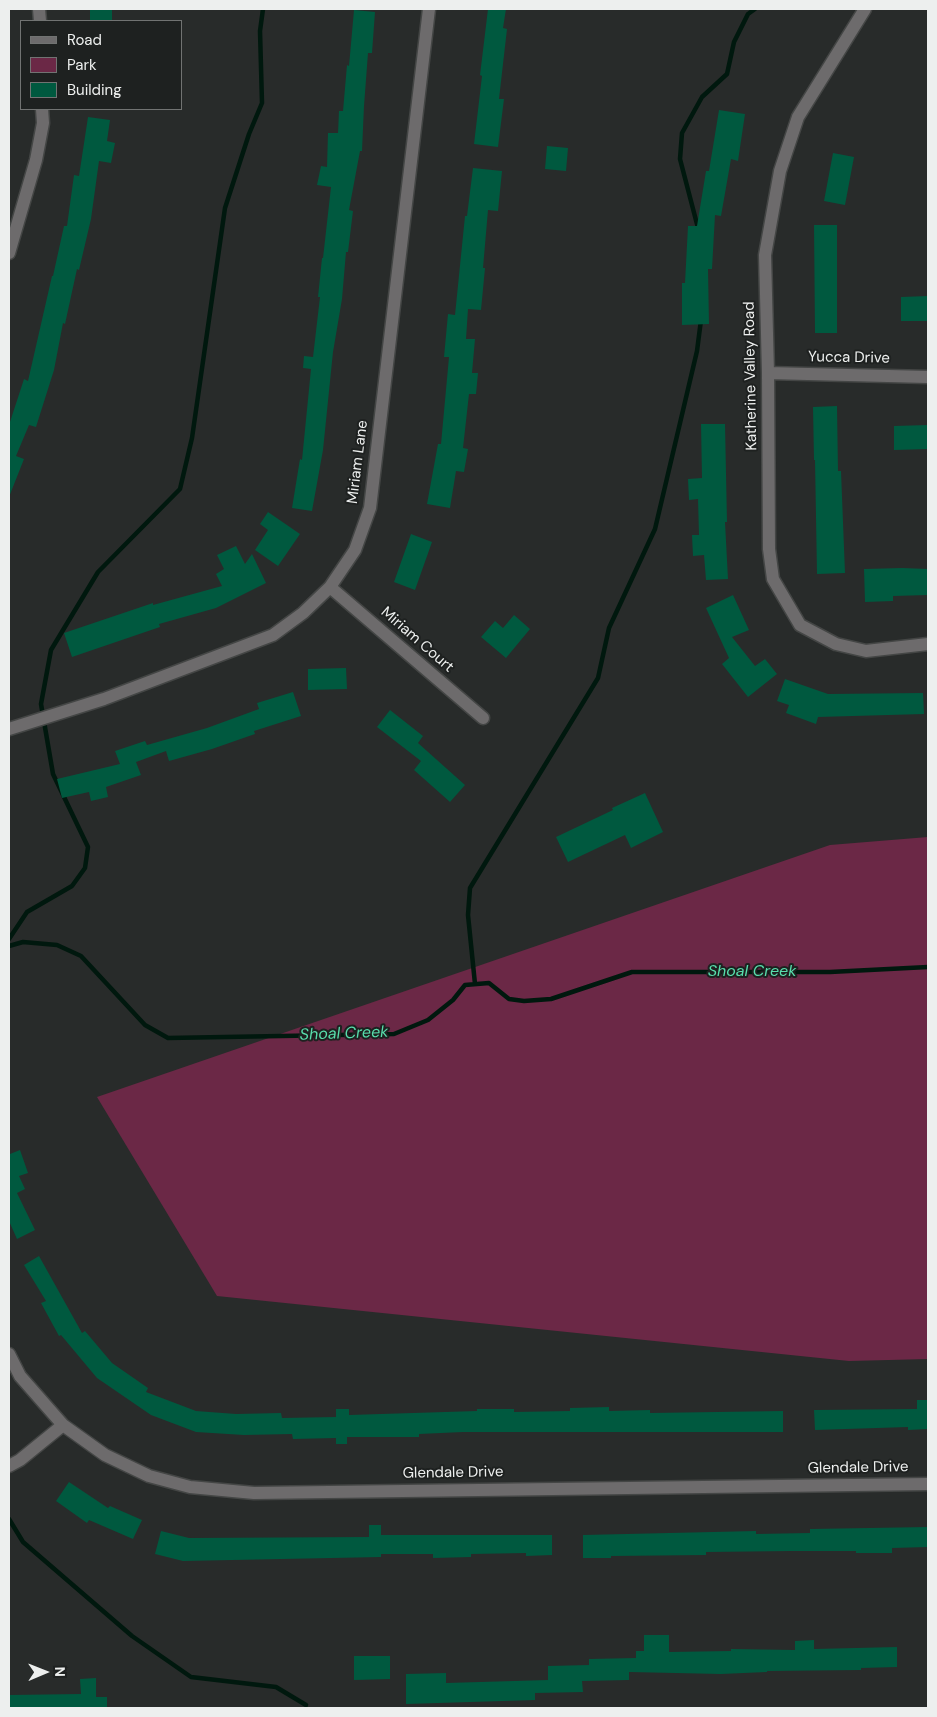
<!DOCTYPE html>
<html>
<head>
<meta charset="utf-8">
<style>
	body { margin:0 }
	#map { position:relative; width:937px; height:1717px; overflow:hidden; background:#282b2a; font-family:"DM Sans",sans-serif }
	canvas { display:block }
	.frame { position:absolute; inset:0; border:10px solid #edefee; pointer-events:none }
	.legend { position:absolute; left:20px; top:20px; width:162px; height:90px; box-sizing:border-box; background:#1e2120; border:1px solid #717372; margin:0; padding:6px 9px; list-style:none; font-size:15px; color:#edefee }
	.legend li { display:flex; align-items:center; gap:10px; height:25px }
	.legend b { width:25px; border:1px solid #717372 }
	.north { position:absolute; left:20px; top:1647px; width:50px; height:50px; -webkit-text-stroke:4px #1e2120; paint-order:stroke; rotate:89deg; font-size:14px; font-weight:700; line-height:20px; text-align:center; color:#edefee }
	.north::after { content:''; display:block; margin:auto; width:18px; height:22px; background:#edefee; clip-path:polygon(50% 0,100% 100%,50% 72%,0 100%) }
</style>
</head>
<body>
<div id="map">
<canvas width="937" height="1717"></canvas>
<div class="frame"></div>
<ul class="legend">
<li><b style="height:6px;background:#6d6b6c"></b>Road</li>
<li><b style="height:14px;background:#6b2846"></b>Park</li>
<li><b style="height:14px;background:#00593f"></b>Building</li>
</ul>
<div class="north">N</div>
</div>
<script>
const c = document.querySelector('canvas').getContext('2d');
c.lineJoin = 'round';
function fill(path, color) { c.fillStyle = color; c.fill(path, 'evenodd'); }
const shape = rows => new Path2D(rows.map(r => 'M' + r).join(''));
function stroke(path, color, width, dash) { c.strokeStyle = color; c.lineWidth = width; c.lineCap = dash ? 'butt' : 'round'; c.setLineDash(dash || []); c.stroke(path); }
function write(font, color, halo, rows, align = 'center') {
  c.font = font + ' "DM Sans",sans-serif'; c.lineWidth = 4; c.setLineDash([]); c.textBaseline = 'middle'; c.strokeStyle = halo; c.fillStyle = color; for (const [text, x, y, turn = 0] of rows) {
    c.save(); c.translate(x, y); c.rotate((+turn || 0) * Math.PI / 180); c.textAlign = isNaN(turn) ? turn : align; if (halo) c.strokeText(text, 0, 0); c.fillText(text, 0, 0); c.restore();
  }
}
const green = shape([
	[928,837,928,1359,849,1361,217,1296,97,1097,830,845]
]);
const stream = shape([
	[698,228,680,159,682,133,702,97,727,74,734,42,748,14,755,9],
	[9,939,27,912,72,886,85,868,88,847,53,774,41,704,51,650,98,572,180,489,192,438,225,208,249,134,262,103,260,31,263,9],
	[9,946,23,942,57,945,81,956,145,1025,168,1038,394,1034,428,1020,453,1000,465,985,489,983,509,999,524,1001,551,999,632,972,830,972,928,967],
	[475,984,468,915,470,888,598,678,609,628,655,529,697,351,701,320],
	[9,1519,23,1542,132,1636,191,1677,276,1687,306,1705]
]);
const building = shape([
	[90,9,112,9,112,21,90,21],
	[488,9,506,9,503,28,507,29,499,99,504,99,498,147,474,144,482,76,480,75],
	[354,10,375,12,372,53,368,53,364,106,362,151,360,151,349,210,353,211,348,252,346,252,342,299,333,352,323,450,312,511,292,508,300,459,302,460,311,369,303,368,304,356,313,357,320,297,318,297,322,258,323,258,331,187,317,185,321,166,327,167,328,133,338,133,339,111,343,111,347,65,349,66],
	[719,110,745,114,738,161,731,159,721,216,715,215,712,269,708,269,709,324,682,325,682,283,685,283,688,226,697,226,706,171,709,171],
	[88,117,110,120,107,141,115,143,111,163,99,161,91,219,79,270,77,269,65,324,63,323,54,370,36,427,29,425,16,456,24,459,9,497,9,425,24,379,28,381,52,276,53,276,64,226,67,226,74,175,79,176],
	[547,146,568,148,566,171,545,169],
	[833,153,854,157,845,205,824,201],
	[473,168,502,171,498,211,488,210,483,268,485,268,481,310,468,309,466,339,475,339,472,373,478,373,476,394,469,394,463,448,468,449,464,472,456,471,450,508,427,504,438,444,441,444,449,357,444,357,448,314,455,315,465,216,467,216],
	[814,225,837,225,837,333,815,333],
	[928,296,928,321,901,321,901,297],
	[837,406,838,471,841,471,845,573,817,574,815,460,814,460,813,407],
	[701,424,725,424,727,522,725,522,728,579,706,580,704,555,693,556,692,535,699,535,698,499,689,500,688,479,702,478],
	[928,425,928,449,894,450,894,426],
	[268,512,300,534,278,566,255,550,268,530,260,524],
	[411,534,432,542,415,590,394,582],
	[236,546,245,564,252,554,266,583,216,608,159,624,160,627,72,657,64,633,153,603,153,605,222,586,216,574,224,569,217,555],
	[902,568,928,569,928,595,893,596,893,601,865,602,864,569],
	[733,595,749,630,732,637,755,666,765,659,777,674,748,697,722,664,729,658,706,608],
	[514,615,530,629,506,658,481,637,495,621,503,628],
	[346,668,347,689,308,690,308,669],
	[785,679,828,694,923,693,924,714,818,717,816,724,786,713,789,705,777,701],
	[293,692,301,716,254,731,255,734,212,749,169,761,166,751,136,762,141,775,106,787,108,797,91,801,89,792,62,798,57,779,120,764,115,751,145,741,147,745,207,728,259,709,257,703],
	[390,710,423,736,418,743,465,785,450,802,414,770,421,761,377,727],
	[645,793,663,832,631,848,625,835,568,862,556,837,613,810,612,808],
	[20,1150,28,1173,19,1176,25,1189,17,1193,35,1230,17,1239,9,1221,9,1151,10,1154],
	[39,1256,82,1333,85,1331,112,1363,148,1388,146,1392,196,1411,236,1414,281,1413,282,1418,336,1417,336,1409,349,1409,349,1415,477,1411,477,1409,514,1409,514,1412,570,1411,570,1408,609,1407,609,1411,650,1410,650,1413,783,1411,783,1432,463,1432,419,1434,419,1437,347,1437,347,1444,336,1444,336,1438,293,1439,292,1434,244,1435,196,1432,151,1415,97,1378,61,1335,59,1336,41,1303,46,1301,24,1265],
	[917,1400,928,1400,928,1429,908,1430,908,1427,815,1430,814,1410,917,1409],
	[69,1482,108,1508,110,1506,142,1520,133,1539,89,1520,87,1523,56,1501],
	[369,1525,381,1525,381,1535,552,1535,552,1555,526,1556,526,1553,471,1554,471,1557,433,1558,433,1554,381,1554,381,1557,183,1561,155,1554,161,1531,189,1538,369,1537],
	[928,1527,928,1547,892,1548,892,1553,856,1553,856,1551,792,1551,706,1552,706,1555,611,1556,611,1558,583,1558,583,1535,756,1531,756,1534,810,1533,810,1529],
	[644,1635,669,1635,669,1652,731,1651,731,1649,795,1650,795,1641,814,1640,814,1649,897,1647,897,1667,861,1668,861,1670,767,1671,767,1672,721,1674,629,1672,629,1680,582,1681,583,1692,535,1693,535,1700,406,1704,406,1674,446,1673,446,1683,548,1680,548,1666,589,1665,589,1659,636,1658,636,1651,644,1651],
	[354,1656,390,1656,390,1679,354,1680],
	[96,1678,96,1697,107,1697,107,1708,9,1708,9,1695,81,1694,80,1679]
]);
const minor = shape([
	[39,9,40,21],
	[865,9,798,117,780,171,765,255,768,373,769,549,773,579,800,625,836,644,866,651,928,644],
	[9,253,36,160,43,123,42,109],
	[768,373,928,377],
	[330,587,483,718],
	[9,729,104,699,273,635,303,613,330,587,355,550,370,508,429,9],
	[9,1354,20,1376,63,1425,105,1455,149,1476,190,1487,254,1493,928,1484],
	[9,1466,20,1460,63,1425]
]);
const streetNames = [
	["Yucca Drive",849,358,1],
	["Katherine Valley Road",751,376,-91],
	["Miriam Lane",358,462,-83],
	["Miriam Court",417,640,41],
	["Glendale Drive",858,1468,-1],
	["Glendale Drive",453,1473,-1]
];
const waterNames = [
	["Shoal Creek",752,972],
	["Shoal Creek",344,1034,-2]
];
fill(green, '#6b2846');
stroke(stream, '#00180e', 4.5);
fill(building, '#00593f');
stroke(minor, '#444645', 15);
stroke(minor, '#6d6b6c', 12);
write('15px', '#edefee', '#1e2120', streetNames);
write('italic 16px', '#58deac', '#1e2120', waterNames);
</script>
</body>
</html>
